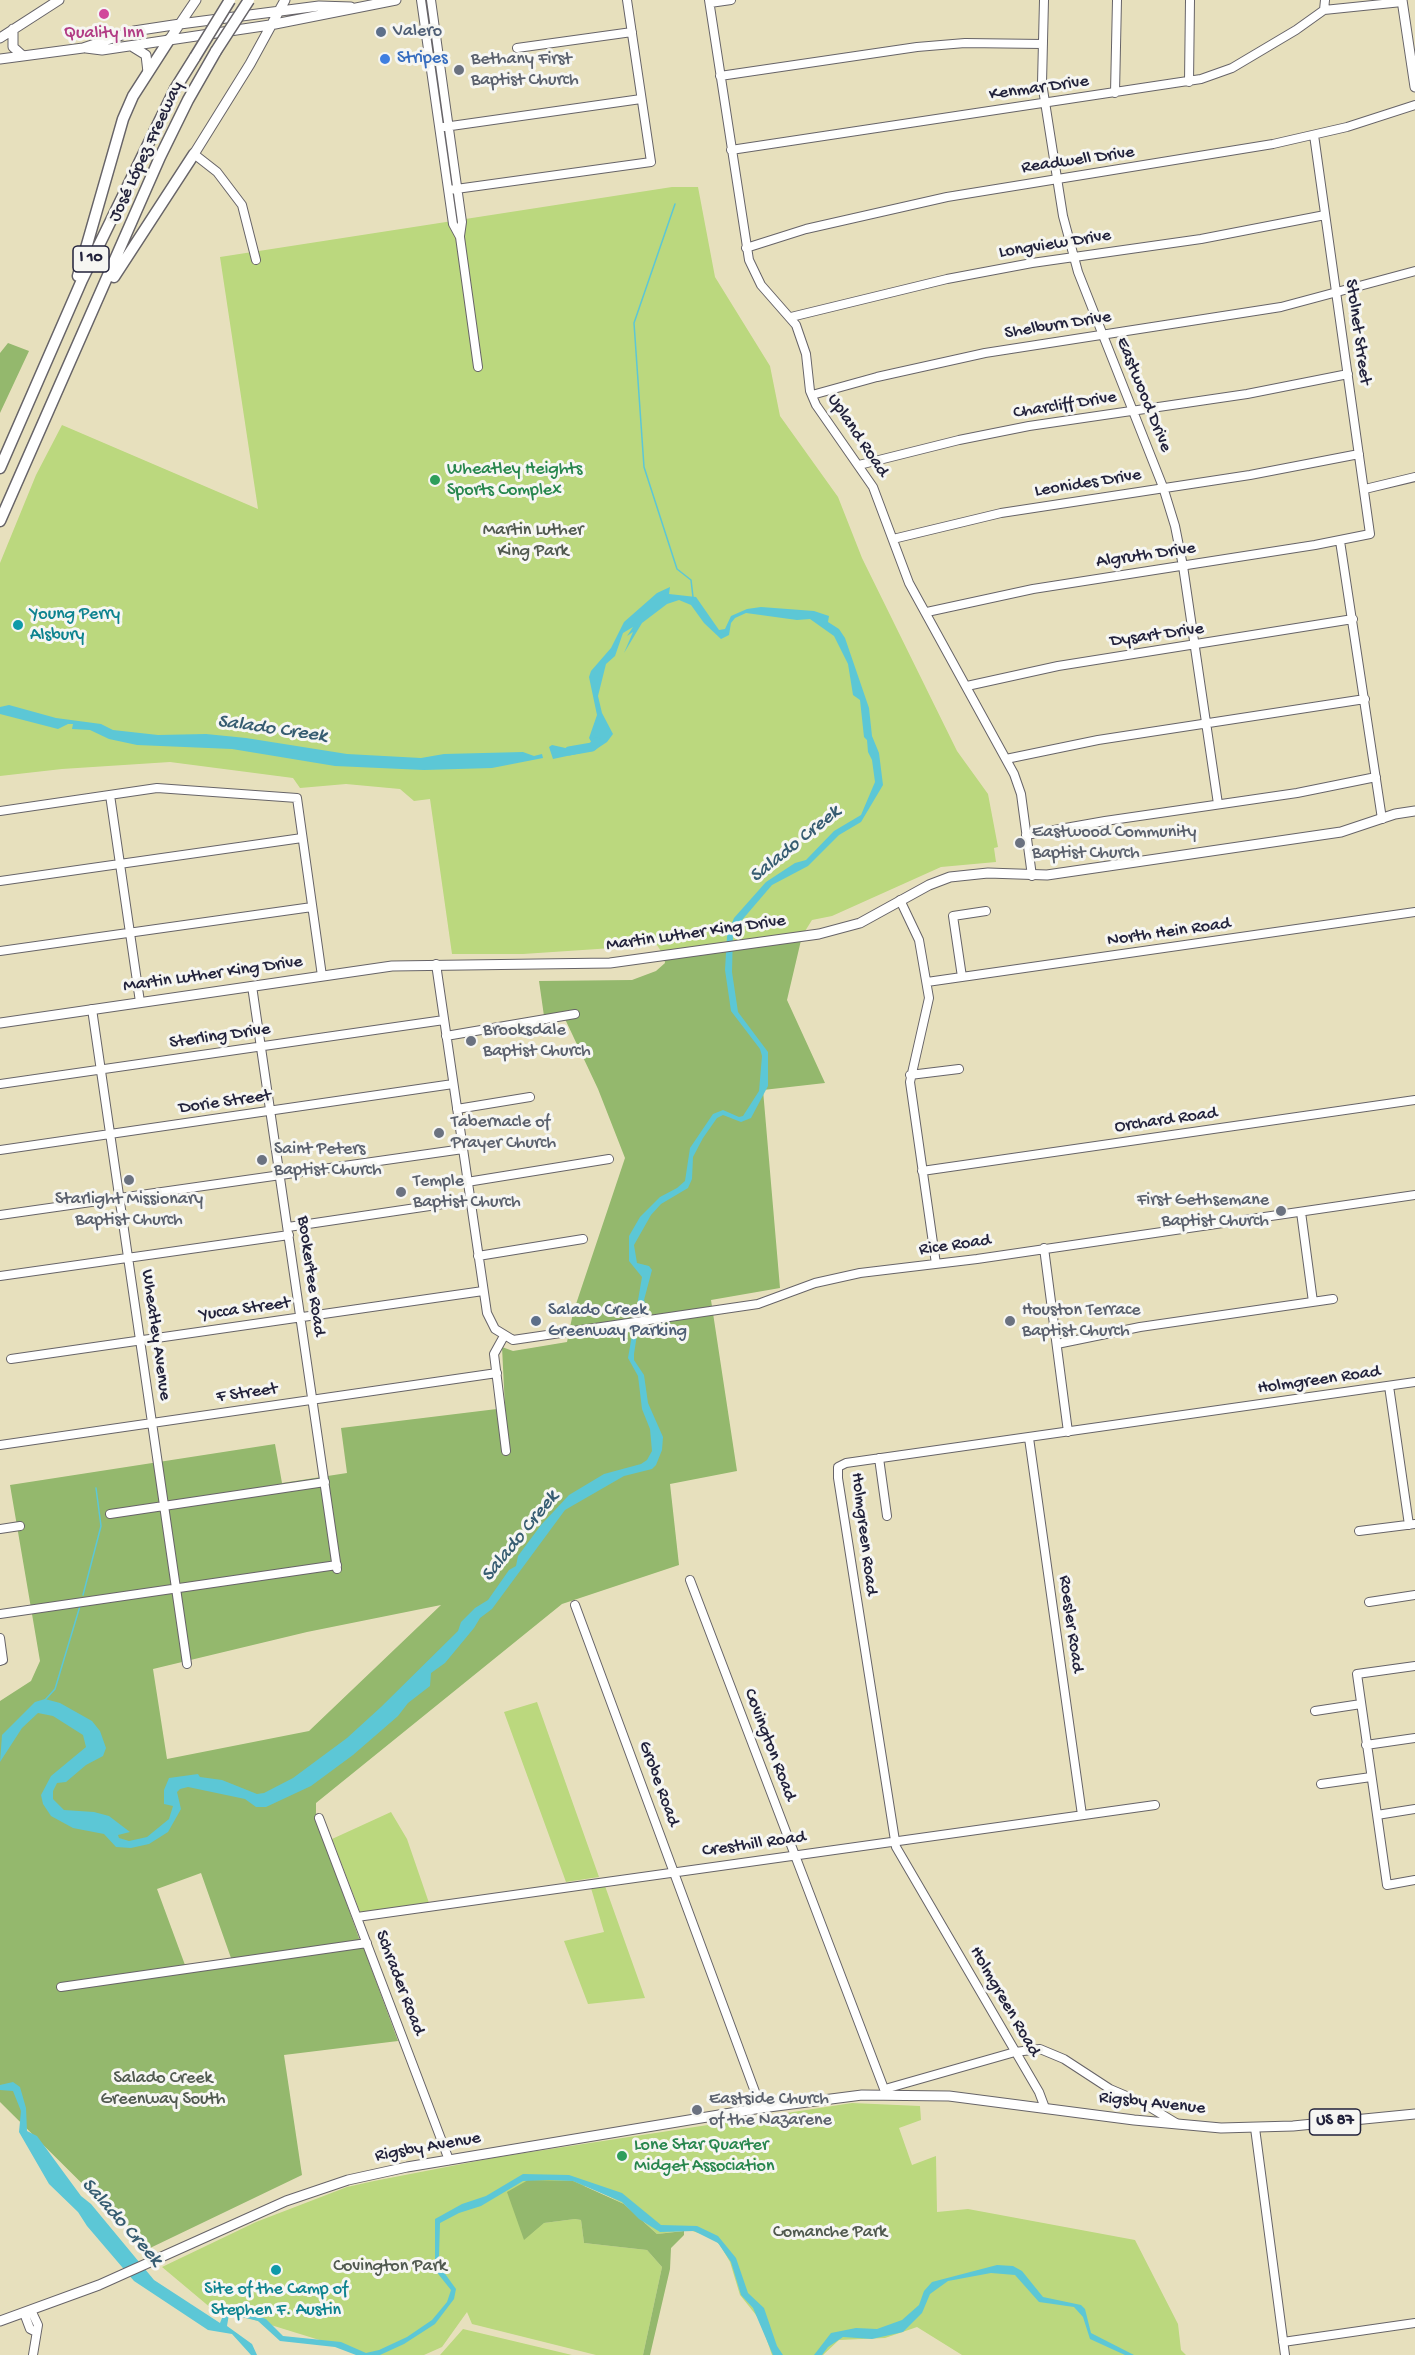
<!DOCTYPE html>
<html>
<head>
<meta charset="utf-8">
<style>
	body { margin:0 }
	canvas { display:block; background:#e7e0bd }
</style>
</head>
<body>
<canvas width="1415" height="2355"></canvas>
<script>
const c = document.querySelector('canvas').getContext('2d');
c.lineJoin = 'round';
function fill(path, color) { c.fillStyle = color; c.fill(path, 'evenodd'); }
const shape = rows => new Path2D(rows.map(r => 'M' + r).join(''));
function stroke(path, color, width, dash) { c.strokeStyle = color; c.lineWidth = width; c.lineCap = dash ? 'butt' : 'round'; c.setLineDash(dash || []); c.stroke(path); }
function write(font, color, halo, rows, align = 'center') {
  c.font = font + ' "Gochi Hand",sans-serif'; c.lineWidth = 6; c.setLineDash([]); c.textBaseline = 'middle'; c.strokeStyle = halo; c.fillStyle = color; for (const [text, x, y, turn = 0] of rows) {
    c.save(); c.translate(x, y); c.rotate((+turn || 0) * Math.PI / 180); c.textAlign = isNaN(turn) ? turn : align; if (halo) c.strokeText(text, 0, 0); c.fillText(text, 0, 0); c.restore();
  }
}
const green = shape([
	[672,187,698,187,715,277,770,366,780,416,838,497,862,558,957,751,988,794,998,847,994,848,996,862,941,867,832,916,812,920,802,936,664,956,657,945,523,954,452,954,430,799,414,801,400,789,346,784,300,788,293,778,170,762,62,769,0,776,0,563,36,475,62,425,258,509,220,257],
	[537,1702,599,1877,566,1882,504,1712],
	[391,1812,407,1839,429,1903,360,1912,332,1839],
	[605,1886,645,1998,588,2004,564,1941,604,1932,591,1888],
	[852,2103,920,2106,921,2120,899,2128,912,2165,936,2156,937,2212,968,2209,1135,2240,1178,2324,1181,2350,1186,2355,962,2355,917,2327,885,2338,839,2340,823,2355,772,2355,760,2320,740,2295,730,2262,720,2245,711,2237,689,2230,657,2234,626,2205,586,2185,525,2240,544,2223,575,2219,581,2220,584,2243,647,2250,662,2267,643,2355,596,2355,472,2324,467,2312,442,2347,424,2355,368,2355,232,2313,224,2319,162,2267,256,2222,347,2187,374,2181,498,2157],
	[463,2329,572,2355,440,2355]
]);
const forest = shape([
	[8,343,29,351,0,413,0,353],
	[802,936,787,1000,825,1083,763,1090,780,1288,711,1300,737,1471,670,1484,679,1565,562,1604,316,1803,316,1818,360,1941,231,1958,201,1873,157,1889,185,1965,197,1970,363,1946,398,2041,284,2055,302,2175,148,2249,0,2102,0,1701,31,1681,40,1661,10,1485,275,1444,282,1483,347,1473,341,1428,505,1408,502,1347,513,1351,567,1342,573,1313,625,1158,598,1089,565,1019,565,1011,544,1016,539,981,632,980,656,971,665,963,664,956],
	[441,1605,309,1731,167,1759,153,1669,307,1632],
	[528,2180,573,2181,624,2204,657,2234,684,2231,684,2235,671,2248,670,2269,650,2355,643,2355,662,2267,647,2250,584,2243,581,2220,575,2219,544,2223,524,2240,507,2192]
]);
const water = shape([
	[670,587,669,594,696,597,719,630,725,629,731,616,747,609,761,607,814,611,829,616,828,622,839,629,845,638,869,708,872,736,879,753,883,785,861,822,839,835,808,866,772,885,736,927,733,934,732,972,738,1012,768,1052,768,1086,751,1118,741,1122,723,1115,717,1118,703,1138,693,1157,692,1179,688,1188,661,1204,651,1215,634,1245,637,1263,649,1266,652,1270,644,1300,647,1307,638,1328,634,1354,634,1360,644,1375,648,1403,663,1437,662,1450,656,1465,652,1469,624,1476,565,1510,492,1609,480,1618,474,1628,445,1663,431,1673,430,1686,408,1703,398,1716,353,1755,311,1786,266,1807,256,1807,245,1799,188,1787,180,1789,177,1792,181,1809,168,1832,149,1844,131,1848,116,1847,104,1834,73,1828,51,1816,43,1804,41,1795,51,1776,86,1747,83,1735,53,1716,38,1713,22,1728,0,1762,2,1735,35,1702,45,1699,60,1703,92,1721,100,1731,106,1748,103,1756,86,1765,66,1782,57,1783,53,1791,53,1799,64,1810,94,1812,109,1816,130,1832,118,1835,119,1838,129,1841,147,1837,169,1819,173,1806,164,1804,164,1790,169,1778,198,1774,200,1777,222,1780,257,1794,264,1793,293,1778,347,1738,381,1707,458,1631,461,1622,475,1608,488,1600,509,1570,516,1566,518,1556,541,1525,569,1495,604,1474,641,1464,647,1460,652,1451,650,1429,642,1409,638,1376,628,1358,642,1277,629,1261,629,1236,640,1217,660,1197,677,1188,685,1181,690,1148,713,1114,723,1110,739,1117,743,1116,759,1091,762,1056,760,1049,731,1011,725,970,727,936,734,918,766,882,795,863,806,860,834,831,861,815,875,782,872,760,868,752,867,740,864,737,860,700,853,695,848,664,834,636,810,619,797,620,746,613,735,618,731,623,729,635,721,639,704,623,691,605,679,600,667,604,642,623,624,653,633,632,627,636,633,627,623,633,615,656,606,664,598,696,602,713,613,734,607,742,595,750,553,759,549,747,552,745,570,749,584,749,593,745,589,738,597,715,589,677,591,671,611,648,624,622,657,593],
	[9,705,56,718,101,724,113,730,158,735,206,734,246,738,347,754,421,758,444,754,523,752,534,756,542,754,543,758,492,768,424,770,335,766,232,749,137,745,109,739,90,730,72,729,73,724,68,724,58,729,0,714,0,707],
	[13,2082,20,2087,26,2108,27,2131,37,2136,81,2196,91,2204,154,2280,220,2323,224,2313,234,2308,266,2319,283,2336,341,2342,366,2353,379,2350,407,2337,432,2320,447,2302,451,2290,435,2270,435,2219,462,2204,486,2196,523,2174,569,2175,622,2193,661,2225,697,2226,718,2236,736,2258,748,2293,764,2308,777,2346,783,2355,773,2355,753,2308,741,2295,731,2262,718,2243,694,2231,660,2232,639,2219,622,2202,573,2181,549,2180,523,2181,481,2206,459,2213,440,2223,439,2256,443,2271,456,2289,454,2299,435,2324,404,2344,380,2355,356,2355,335,2347,280,2341,258,2321,229,2314,227,2326,252,2344,257,2355,251,2355,232,2334,208,2330,134,2281,87,2226,78,2212,49,2184,19,2132,21,2111,13,2091,0,2090,0,2085],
	[997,2265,1013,2266,1022,2271,1043,2297,1081,2305,1085,2309,1091,2333,1134,2355,1125,2355,1090,2339,1083,2317,1074,2307,1039,2302,1015,2275,991,2273,948,2281,930,2294,922,2313,903,2332,872,2339,843,2337,828,2347,822,2355,814,2355,831,2333,856,2328,877,2329,902,2320,919,2305,924,2291,932,2282]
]);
const stream = shape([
	[675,204,634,323,644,467,677,569,691,580,693,597],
	[83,1595,101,1526,96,1488],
	[45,1700,55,1689,80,1606]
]);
const river = shape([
	[569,751,592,747,597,742]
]);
const minor = shape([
	[421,0,453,224,460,237,478,367],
	[431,0,462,222,460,236],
	[709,0,749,260,761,285,796,325,806,354,810,391,816,405,873,487,909,583,1014,774,1021,794,1032,876],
	[1044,0,1042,83,1063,216,1078,272,1163,487,1175,526,1183,566,1218,804],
	[710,3,731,0],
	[1324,10,1402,2],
	[517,48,632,32],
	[720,76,917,47,965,43,1043,44],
	[1189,82,1190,0],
	[1115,93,1117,0],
	[444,127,641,99],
	[731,150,1201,79,1232,68,1296,30,1324,10,1325,0],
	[194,154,217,172,242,205,256,260],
	[449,190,651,162,627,0],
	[746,248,806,229,947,197,1273,144,1347,127,1415,105],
	[791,317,947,279,1032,263,1201,239,1325,215],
	[812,395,877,377,985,353,1281,307,1415,271],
	[859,465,959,440,1029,426,1247,394,1348,374],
	[1365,489,1415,477],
	[893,539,1001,513,1250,475,1359,454],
	[1340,541,1382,819],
	[927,612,1033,589,1315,545,1370,534,1314,135],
	[967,686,1058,666,1353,619],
	[1006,759,1098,740,1365,699],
	[110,795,140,1002],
	[0,811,157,788,297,798,322,976],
	[1026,835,1105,821,1297,793,1376,777],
	[0,881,302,838],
	[900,900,919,940,929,998,910,1082,936,1264],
	[0,951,312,907],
	[436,964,487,1313,495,1329,513,1340,758,1304,815,1283,860,1273,977,1259,1415,1195],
	[962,977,953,916,986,911],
	[927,982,1415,912],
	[252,986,337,1569],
	[92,1009,187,1664],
	[446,1036,575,1014],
	[910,1075,959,1069],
	[0,1084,444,1020],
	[457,1109,530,1097],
	[0,1150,453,1084],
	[922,1171,1415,1100],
	[467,1182,609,1159],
	[1301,1212,1313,1302],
	[0,1215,463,1149],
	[288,1227,470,1200],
	[1044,1248,1068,1432],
	[478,1256,583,1239],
	[0,1276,289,1235],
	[504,1336,494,1354,506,1451],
	[1057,1344,1140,1327,1333,1299],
	[11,1359,483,1291],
	[1389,1386,1409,1525],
	[1029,1438,1082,1815],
	[0,1445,497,1373],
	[879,1458,887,1516],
	[110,1514,325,1482],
	[0,1529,20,1526],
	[1359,1531,1415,1524],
	[690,1580,886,2094],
	[1369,1602,1415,1595],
	[575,1605,761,2108],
	[0,1614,337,1565],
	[0,1638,3,1660,0,1661],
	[1415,1666,1357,1674,1387,1885,1415,1880],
	[1315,1711,1361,1704],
	[1366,1745,1415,1738],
	[1321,1784,1371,1777],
	[1377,1815,1415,1809],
	[319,1818,449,2160],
	[357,1917,1155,1805],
	[61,1987,367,1943],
	[885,2089,1015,2052,1040,2049,1064,2059,1110,2089,1143,2103,1176,2123],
	[1045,2108,1039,2092,896,1847,838,1478,838,1467,846,1463,1415,1382],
	[1255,2128,1285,2355],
	[31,2310,38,2325,33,2355],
	[24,2313,30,2329,36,2332],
	[1283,2342,1415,2323]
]);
const major = shape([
	[1402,0,1415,87],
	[13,29,13,47,23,56],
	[0,38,59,0],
	[169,40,196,0],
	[133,47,146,55,148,72],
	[86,48,102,50,270,25,396,0],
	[0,59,83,48,134,31,180,24,319,6,351,7],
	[194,154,250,64,285,0],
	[0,1023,392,966,610,963,819,934,860,923,929,885,950,877,988,873,1047,875,1341,832,1395,814,1415,811],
	[0,2321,99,2285,286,2201,348,2180,407,2167,761,2108,862,2095,949,2096,1134,2120,1221,2128,1293,2126,1415,2114]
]);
const highway = shape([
	[78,276,123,119,133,96,169,40],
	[114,277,194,154],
	[0,468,82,280,175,89,195,57],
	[0,521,160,157,188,100,216,51]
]);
const highwayBridge = shape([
	[216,51,249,0],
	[195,57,230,0]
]);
const markers = [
	[104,14,6,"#d1479c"],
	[381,32,6,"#5c6f8a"],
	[385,59,6,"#3f7fe0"],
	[459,70,6,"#6b7280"],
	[435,480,6,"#2e9e5b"],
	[18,625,6,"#0f9aa8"],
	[1020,843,6,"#6b7280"],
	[471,1041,6,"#6b7280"],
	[439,1133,6,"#6b7280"],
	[262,1160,6,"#6b7280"],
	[129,1180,6,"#6b7280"],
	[401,1192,6,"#6b7280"],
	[1281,1211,6,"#6b7280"],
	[536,1321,6,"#5c6f8a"],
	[1010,1321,6,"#6b7280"],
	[697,2110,6,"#6b7280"],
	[622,2156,6,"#2e9e5b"],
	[276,2270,6,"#0f9aa8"]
];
const shields = [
	[91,259,36],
	[1335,2122,51]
];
const shieldNames = [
	["I 10",91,259],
	["US 87",1335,2122]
];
const serviceNames = [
	["Valero",393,32],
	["Salado Creek",548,1311],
	["Greenway Parking",548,1332]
];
const hotelNames = [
	["Quality Inn",104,34]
];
const shopNames = [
	["Stripes",397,59]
];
const worshipNames = [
	["Bethany First",471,60],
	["Baptist Church",471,81],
	["Eastwood Community",1032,833],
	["Baptist Church",1032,854],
	["Brooksdale",483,1031],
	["Baptist Church",483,1052],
	["Tabernacle of",451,1123],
	["Prayer Church",451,1144],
	["Saint Peters",274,1150],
	["Baptist Church",274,1171],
	["Temple",413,1182],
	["Baptist Church",413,1203],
	["Starlight Missionary",129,1200,"center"],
	["Baptist Church",129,1221,"center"],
	["First Gethsemane",1269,1201,"right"],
	["Baptist Church",1269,1222,"right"],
	["Houston Terrace",1022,1311],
	["Baptist Church",1022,1332],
	["Eastside Church",709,2100],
	["of the Nazarene",709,2121]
];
const streetNames = [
	["Kenmar Drive",1039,89,-8],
	["José López Freeway",147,152,-65],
	["Readwell Drive",1078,161,-8],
	["Longview Drive",1055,245,-9],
	["Shelburn Drive",1058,326,-9],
	["Stolnet Street",1357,332,82],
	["Eastwood Drive",1143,395,68],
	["Charcliff Drive",1065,406,-9],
	["Upland Road",857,436,56],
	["Leonides Drive",1088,484,-9],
	["Algruth Drive",1146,556,-8],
	["Dysart Drive",1157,636,-8],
	["North Hein Road",1169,933,-8],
	["Martin Luther King Drive",696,934,-8],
	["Martin Luther King Drive",213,975,-8],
	["Sterling Drive",220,1037,-8],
	["Dorie Street",225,1103,-8],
	["Orchard Road",1166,1121,-8],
	["Rice Road",955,1246,-8],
	["Bookertee Road",310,1276,82],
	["Yucca Street",245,1310,-8],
	["Wheatley Avenue",155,1335,82],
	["Holmgreen Road",1319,1381,-8],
	["F Street",247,1394,-8],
	["Holmgreen Road",863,1534,83],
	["Roesler Road",1070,1624,82],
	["Covington Road",769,1745,69],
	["Grobe Road",658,1784,70],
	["Cresthill Road",754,1845,-8],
	["Schrader Road",399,1983,69],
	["Holmgreen Road",1004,2002,60],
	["Rigsby Avenue",1152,2104,6],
	["Rigsby Avenue",428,2148,-10]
];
const leisureNames = [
	["Wheatley Heights",447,470],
	["Sports Complex",447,491],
	["Lone Star Quarter",634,2146],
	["Midget Association",634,2167]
];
const parkNames = [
	["Martin Luther",533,531],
	["King Park",533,552],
	["Salado Creek",163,2079],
	["Greenway South",163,2100],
	["Comanche Park",830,2233],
	["Covington Park",390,2267]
];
const cultureNames = [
	["Young Perry",30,615],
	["Alsbury",30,636],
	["Site of the Camp of",276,2290,"center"],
	["Stephen F. Austin",276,2311,"center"]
];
const waterNames = [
	["Salado Creek",272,730,8],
	["Salado Creek",796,845,-39],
	["Salado Creek",521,1537,-51],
	["Salado Creek",121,2223,48]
];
fill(green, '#bbd87e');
fill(forest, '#94b86d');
fill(water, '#5cc7d6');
stroke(stream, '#5cc7d6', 1.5);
stroke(river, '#5cc7d6', 9);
stroke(minor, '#676468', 10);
stroke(major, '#676468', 11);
stroke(highway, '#676468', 13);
stroke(minor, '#fff', 8);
stroke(major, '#fff', 9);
stroke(highway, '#fff', 10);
stroke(highwayBridge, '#676468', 13, []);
stroke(highwayBridge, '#fff', 10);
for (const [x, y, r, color] of markers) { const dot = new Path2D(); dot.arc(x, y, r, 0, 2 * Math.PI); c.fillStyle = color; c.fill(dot); stroke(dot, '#f6f6f2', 2); }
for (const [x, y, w] of shields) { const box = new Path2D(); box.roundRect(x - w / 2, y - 13, w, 26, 4.5); c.fillStyle = '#f6f6f2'; c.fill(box); stroke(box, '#22223b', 1.5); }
write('bold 16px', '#22223b', null, shieldNames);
write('18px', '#4e5e75', '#f6f6f2', serviceNames, 'left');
write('18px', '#b23c85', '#f6f6f2', hotelNames);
write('18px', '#366cbe', '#f6f6f2', shopNames, 'left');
write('18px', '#5b616d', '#f6f6f2', worshipNames, 'left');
write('18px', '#22223b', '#f6f6f2', streetNames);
write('18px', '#27864d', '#f6f6f2', leisureNames, 'left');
write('18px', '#50594f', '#f6f6f2', parkNames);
write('18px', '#0d838f', '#f6f6f2', cultureNames, 'left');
write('italic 20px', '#365c71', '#f6f6f2', waterNames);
</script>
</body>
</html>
